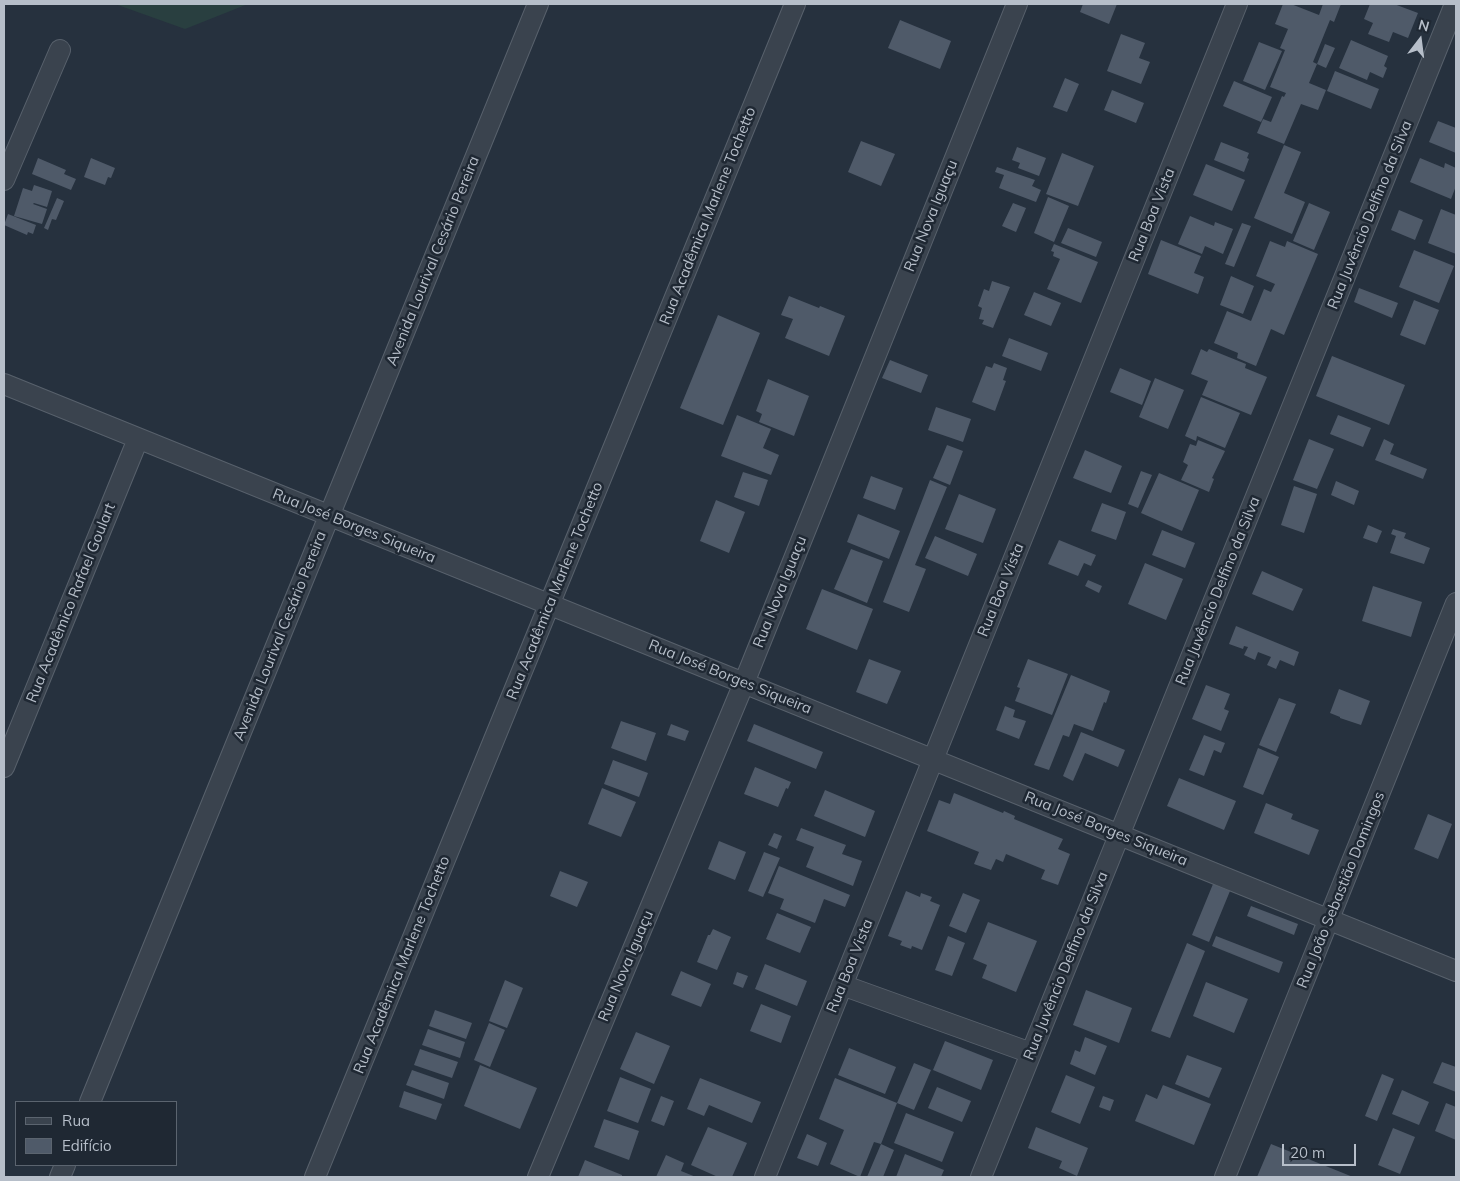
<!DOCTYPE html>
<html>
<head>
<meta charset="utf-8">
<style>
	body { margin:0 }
	#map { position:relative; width:1460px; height:1181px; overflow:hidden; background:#26313e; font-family:Mulish,sans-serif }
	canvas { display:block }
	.frame { position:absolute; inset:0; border:5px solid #b6bec9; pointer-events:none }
	.legend { position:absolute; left:15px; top:1101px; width:162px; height:65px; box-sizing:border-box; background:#1f2833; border:1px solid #5b646f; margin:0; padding:6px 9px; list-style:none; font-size:15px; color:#b6bec9 }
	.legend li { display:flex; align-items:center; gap:10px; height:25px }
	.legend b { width:25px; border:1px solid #5b646f }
	.north { position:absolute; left:1395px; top:15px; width:50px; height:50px; -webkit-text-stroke:4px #1f2833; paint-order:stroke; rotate:15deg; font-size:14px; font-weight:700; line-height:20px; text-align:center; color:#b6bec9 }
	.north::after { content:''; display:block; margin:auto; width:18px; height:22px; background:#b6bec9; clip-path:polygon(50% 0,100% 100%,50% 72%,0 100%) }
	.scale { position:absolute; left:1282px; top:1144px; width:74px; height:22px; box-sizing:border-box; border:2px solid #b6bec9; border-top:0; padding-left:6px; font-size:15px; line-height:18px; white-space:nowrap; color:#b6bec9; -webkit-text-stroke:4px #1f2833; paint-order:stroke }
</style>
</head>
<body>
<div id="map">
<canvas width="1460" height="1181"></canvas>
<div class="frame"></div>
<ul class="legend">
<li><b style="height:6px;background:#3a434e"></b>Rua</li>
<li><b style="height:14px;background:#4f5a69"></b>Edifício</li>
</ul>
<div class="north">N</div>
<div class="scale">20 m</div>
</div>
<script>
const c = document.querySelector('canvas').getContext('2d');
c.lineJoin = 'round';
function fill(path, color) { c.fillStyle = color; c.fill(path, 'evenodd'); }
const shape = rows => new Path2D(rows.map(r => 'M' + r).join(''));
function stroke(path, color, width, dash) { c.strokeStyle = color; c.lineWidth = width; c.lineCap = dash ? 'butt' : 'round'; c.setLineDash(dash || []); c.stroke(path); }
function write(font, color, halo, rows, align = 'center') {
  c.font = font + ' Mulish,sans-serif'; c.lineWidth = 5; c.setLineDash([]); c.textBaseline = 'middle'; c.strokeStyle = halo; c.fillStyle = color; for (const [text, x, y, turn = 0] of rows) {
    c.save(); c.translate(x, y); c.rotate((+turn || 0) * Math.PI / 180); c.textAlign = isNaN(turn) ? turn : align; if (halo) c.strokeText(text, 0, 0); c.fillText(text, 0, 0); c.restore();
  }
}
const green = shape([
	[115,4,248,4,185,29]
]);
const building = shape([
	[1083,4,1117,4,1109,24,1080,12],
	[1283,4,1291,4,1319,15,1323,4,1341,4,1334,22,1330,20,1313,62,1317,64,1309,83,1326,90,1318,110,1301,104,1284,144,1257,133,1263,119,1271,122,1282,96,1284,97,1286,93,1270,87,1285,50,1280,48,1288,29,1275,24],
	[1370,4,1394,4,1418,13,1408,38,1393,32,1389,42,1368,34,1373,23,1364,19],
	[900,20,951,41,940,69,888,48],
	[1121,34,1145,43,1139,58,1150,62,1141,84,1107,71],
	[1351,40,1388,56,1384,66,1387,68,1383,78,1370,72,1367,80,1339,68],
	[1259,42,1282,51,1265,90,1243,81],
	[1325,44,1335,48,1326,68,1317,64],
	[1335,71,1379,89,1371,109,1327,91],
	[1065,78,1079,84,1067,112,1053,107],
	[1234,81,1272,97,1261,122,1223,106],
	[1112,90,1144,103,1136,123,1104,110],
	[1438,121,1456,128,1456,153,1429,142],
	[861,141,895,154,881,186,848,172],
	[1221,142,1249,153,1247,158,1249,159,1244,172,1214,160],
	[1284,145,1301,152,1284,193,1305,202,1292,234,1254,218],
	[1017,147,1046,158,1039,176,1018,168,1020,163,1012,160],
	[1062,153,1094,166,1078,206,1046,194],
	[38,158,66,170,64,174,76,179,71,190,32,174],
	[91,158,115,168,111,178,108,177,105,185,84,177],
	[1420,158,1444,168,1445,163,1456,168,1456,186,1451,199,1410,182],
	[1206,164,1245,180,1232,211,1193,195],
	[997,167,1035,180,1032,186,1041,190,1036,202,999,188,1004,175,995,172],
	[34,185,52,191,47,207,34,203,33,204,47,209,42,224,14,216,23,188,32,191],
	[1048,197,1069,206,1054,242,1034,233],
	[57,198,64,201,56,220,52,219,48,230,44,228],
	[1013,203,1026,208,1016,232,1002,226],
	[1309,203,1330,212,1314,250,1293,241],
	[1441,209,1456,215,1456,254,1428,243],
	[1399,210,1423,220,1415,240,1391,230],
	[8,214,36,225,33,234,28,232,27,235,4,225],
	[1190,216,1214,226,1215,222,1233,229,1223,254,1205,246,1202,254,1178,244],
	[1242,223,1251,226,1234,267,1225,264],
	[1068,228,1102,242,1096,257,1061,243],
	[1161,240,1201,256,1194,273,1204,277,1198,294,1148,274],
	[1270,241,1285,247,1287,241,1318,254,1284,335,1271,329,1256,366,1237,358,1238,353,1214,343,1227,311,1251,321,1264,289,1271,292,1275,284,1256,276],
	[1054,244,1098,262,1081,303,1047,289,1060,259,1053,256,1054,252,1051,251],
	[1414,250,1454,266,1439,303,1399,287],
	[1231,276,1254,286,1243,314,1220,305],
	[992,281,1010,287,993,328,982,324,984,320,979,319,982,308,978,306,984,289,989,291],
	[1359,288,1398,303,1392,318,1354,302],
	[1034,292,1061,303,1051,326,1024,315],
	[789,296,819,308,820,306,845,316,829,356,785,338,793,319,781,315],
	[1414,300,1439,310,1425,345,1400,335],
	[718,315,760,333,723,425,680,408],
	[1009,338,1048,353,1041,371,1002,356],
	[1201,349,1207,352,1209,349,1246,364,1245,368,1267,377,1251,415,1202,395,1208,381,1191,374],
	[1332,356,1405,385,1389,425,1316,396],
	[890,360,928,375,921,393,882,378],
	[994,363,1007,368,1003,380,1006,381,995,411,972,402,986,366,992,368],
	[1120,368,1151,381,1142,405,1110,392],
	[1155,378,1184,390,1168,429,1139,417],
	[768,379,809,396,794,436,759,422,762,414,756,411],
	[1201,397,1240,413,1225,448,1197,436,1196,441,1185,436],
	[936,407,971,419,963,442,928,430],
	[737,415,771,429,763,448,779,455,771,475,721,456],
	[1338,415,1371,428,1363,447,1330,434],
	[1309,439,1334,449,1317,489,1293,480],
	[1384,439,1394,444,1390,454,1427,469,1423,479,1375,460],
	[1198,440,1225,451,1212,478,1214,479,1209,492,1181,480,1188,465,1183,462,1190,444,1196,446],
	[947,445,963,451,950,485,933,478],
	[1085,450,1122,466,1111,493,1073,478],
	[1141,471,1152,475,1138,508,1128,504],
	[743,472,768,480,759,506,734,497],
	[1159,473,1199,490,1182,531,1141,513],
	[871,476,903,488,895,510,863,498],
	[930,480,947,487,915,565,926,569,909,612,883,602],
	[1336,481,1359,491,1354,505,1331,495],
	[1294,486,1317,494,1304,533,1281,525],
	[959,494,996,509,983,543,945,529],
	[716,500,745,512,729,553,700,541],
	[1102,503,1126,512,1116,540,1091,531],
	[858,514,900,531,889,559,847,542],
	[1368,525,1382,531,1377,543,1363,538],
	[1393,529,1406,533,1404,538,1430,548,1424,564,1390,553,1396,536,1391,534],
	[1162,530,1195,543,1185,568,1152,555],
	[935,536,977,554,968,576,925,558],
	[1059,540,1096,555,1091,566,1084,563,1078,576,1048,564],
	[851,549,883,561,867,603,834,589],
	[1145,563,1183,579,1166,620,1128,604],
	[1262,571,1303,589,1293,611,1252,594],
	[1088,580,1102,586,1099,593,1085,586],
	[1373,586,1422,602,1411,637,1362,621],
	[822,589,873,609,857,650,806,629],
	[1236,626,1299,652,1294,666,1280,660,1276,669,1267,665,1271,657,1258,652,1255,660,1244,655,1248,647,1244,646,1243,649,1229,644],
	[869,659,901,671,887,704,856,692],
	[1028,659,1068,674,1052,715,1015,701,1020,688,1017,687],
	[1071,675,1110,691,1106,703,1104,702,1093,731,1074,724,1069,737,1063,735,1049,770,1034,765],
	[1206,685,1230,694,1224,709,1229,711,1221,731,1192,719],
	[1339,689,1370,701,1361,725,1340,718,1340,717,1330,713],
	[1279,698,1296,704,1276,752,1259,745],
	[1005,706,1015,710,1013,717,1026,721,1019,739,996,730],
	[621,721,656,733,646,761,611,748],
	[671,724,689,731,685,741,667,735],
	[754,724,823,752,816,769,747,741],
	[1081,732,1125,750,1118,767,1085,753,1073,781,1063,776],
	[1204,735,1225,743,1221,753,1214,750,1204,776,1189,770],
	[1258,748,1279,757,1263,795,1243,787],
	[613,760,648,773,639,797,604,784],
	[755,767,791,782,788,789,786,788,778,807,744,794],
	[1179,778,1236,801,1224,830,1167,806],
	[602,788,636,802,621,837,588,824],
	[825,790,875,811,865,837,814,816],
	[954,793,1003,813,1004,811,1015,816,1014,819,1063,839,1058,849,1070,854,1058,885,1041,879,1045,870,1006,854,1003,862,996,859,991,870,974,864,979,852,927,831,939,800,950,804],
	[1266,803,1293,814,1291,819,1319,830,1309,855,1254,833],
	[1428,814,1452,824,1438,859,1414,849],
	[801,828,846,845,842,854,862,861,853,886,806,867,814,847,796,840],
	[774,833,782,836,777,849,768,845],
	[719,841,746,852,735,880,708,869],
	[764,852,780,858,763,897,748,891],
	[779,866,850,895,845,907,824,899,815,923,780,909,784,899,768,893],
	[560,871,588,882,577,907,550,896],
	[1213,884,1230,891,1209,942,1192,935],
	[906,891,920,897,921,893,932,897,930,901,940,905,922,950,912,946,911,949,900,945,902,941,888,936],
	[963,893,980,900,966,933,949,926],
	[1251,906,1298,924,1294,935,1247,916],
	[777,913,811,927,800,953,766,939],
	[988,922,1037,941,1016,992,982,978,987,965,973,959],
	[713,929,731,937,717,970,697,962,708,935,710,935],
	[948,936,965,943,952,976,935,970],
	[1216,936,1283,962,1279,973,1212,946],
	[1187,943,1205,951,1170,1038,1151,1031],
	[765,964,807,981,797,1006,755,989],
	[681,971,711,984,701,1007,671,995],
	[737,972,748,976,743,988,733,984],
	[505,980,523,988,507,1028,489,1021],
	[1206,982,1248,999,1234,1033,1193,1016],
	[1086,990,1132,1008,1119,1043,1073,1025],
	[761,1004,791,1016,781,1043,750,1031],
	[435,1010,472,1023,466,1039,429,1026],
	[489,1023,505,1030,490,1067,474,1060],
	[428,1029,465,1042,460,1058,422,1045],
	[636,1032,670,1046,654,1084,620,1069],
	[1085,1037,1107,1046,1095,1075,1070,1064,1075,1050,1080,1052],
	[945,1041,993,1060,981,1090,933,1070],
	[849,1048,896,1067,885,1094,838,1075],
	[420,1049,458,1062,452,1078,414,1065],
	[1187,1055,1222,1068,1209,1098,1175,1084],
	[1442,1062,1456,1067,1456,1092,1433,1083],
	[914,1063,931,1070,914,1110,897,1103,881,1144,894,1150,883,1177,867,1177,881,1144,874,1142,860,1177,830,1164,844,1130,819,1119,835,1078,897,1103],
	[480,1065,537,1088,520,1129,464,1106],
	[412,1070,449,1083,444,1099,406,1085],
	[1382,1074,1394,1079,1377,1121,1365,1116],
	[1066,1075,1095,1087,1080,1124,1051,1112],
	[620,1077,651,1089,638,1123,607,1111],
	[700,1078,761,1102,752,1123,709,1105,704,1116,687,1109],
	[1163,1085,1211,1104,1194,1145,1135,1121,1146,1094,1157,1099],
	[937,1087,971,1101,962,1122,928,1108],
	[1402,1090,1429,1102,1419,1125,1392,1114],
	[404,1091,442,1104,436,1120,399,1107],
	[661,1096,674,1101,664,1126,651,1121],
	[1103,1096,1114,1100,1110,1111,1099,1107],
	[1446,1103,1456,1107,1456,1140,1435,1131],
	[906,1113,954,1132,942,1162,894,1143],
	[604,1119,639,1131,629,1160,594,1147],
	[708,1127,747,1143,732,1177,718,1177,691,1165],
	[1036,1127,1088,1148,1077,1176,1059,1168,1062,1161,1028,1148],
	[1393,1128,1415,1137,1400,1174,1378,1165],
	[807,1134,827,1143,818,1166,797,1158],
	[1271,1144,1353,1177,1257,1177],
	[905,1154,944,1170,941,1177,896,1177],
	[666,1155,684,1163,681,1171,696,1177,656,1177],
	[585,1160,622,1175,622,1177,578,1177]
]);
const street = shape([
	[4,180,60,50],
	[4,384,1456,971],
	[4,767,138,439],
	[842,985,1031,1053],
	[90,1102,538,4],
	[60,1177,65,1165],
	[315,1177,795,4],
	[538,1177,744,683,1017,4],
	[765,1177,1237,4],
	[981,1177,1455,4],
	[1225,1177,1456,603]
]);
const streetNames = [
	["Rua Boa Vista",1152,215,-68],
	["Rua Juvêncio Delfino da Silva",1370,215,-68],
	["Rua Acadêmica Marlene Tochetto",708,216,-68],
	["Rua Nova Iguaçu",931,216,-68],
	["Avenida Lourival Cesário Pereira",433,261,-68],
	["Rua José Borges Siqueira",354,526,22],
	["Rua Boa Vista",1001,590,-68],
	["Rua Acadêmica Marlene Tochetto",555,591,-68],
	["Rua Juvêncio Delfino da Silva",1218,591,-68],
	["Rua Nova Iguaçu",780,592,-68],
	["Rua Acadêmico Rafael Goulart",71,603,-68],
	["Avenida Lourival Cesário Pereira",280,636,-68],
	["Rua José Borges Siqueira",730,677,22],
	["Rua José Borges Siqueira",1106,829,22],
	["Rua João Sebastião Domingos",1341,890,-68],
	["Rua Acadêmica Marlene Tochetto",402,965,-68],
	["Rua Nova Iguaçu",626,966,-67],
	["Rua Boa Vista",850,966,-68],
	["Rua Juvêncio Delfino da Silva",1066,966,-68]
];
fill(green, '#293f40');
fill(building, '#4f5a69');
stroke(street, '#58616c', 22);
stroke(street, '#3a434e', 20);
write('15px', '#b6bec9', '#1f2833', streetNames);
</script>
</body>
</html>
